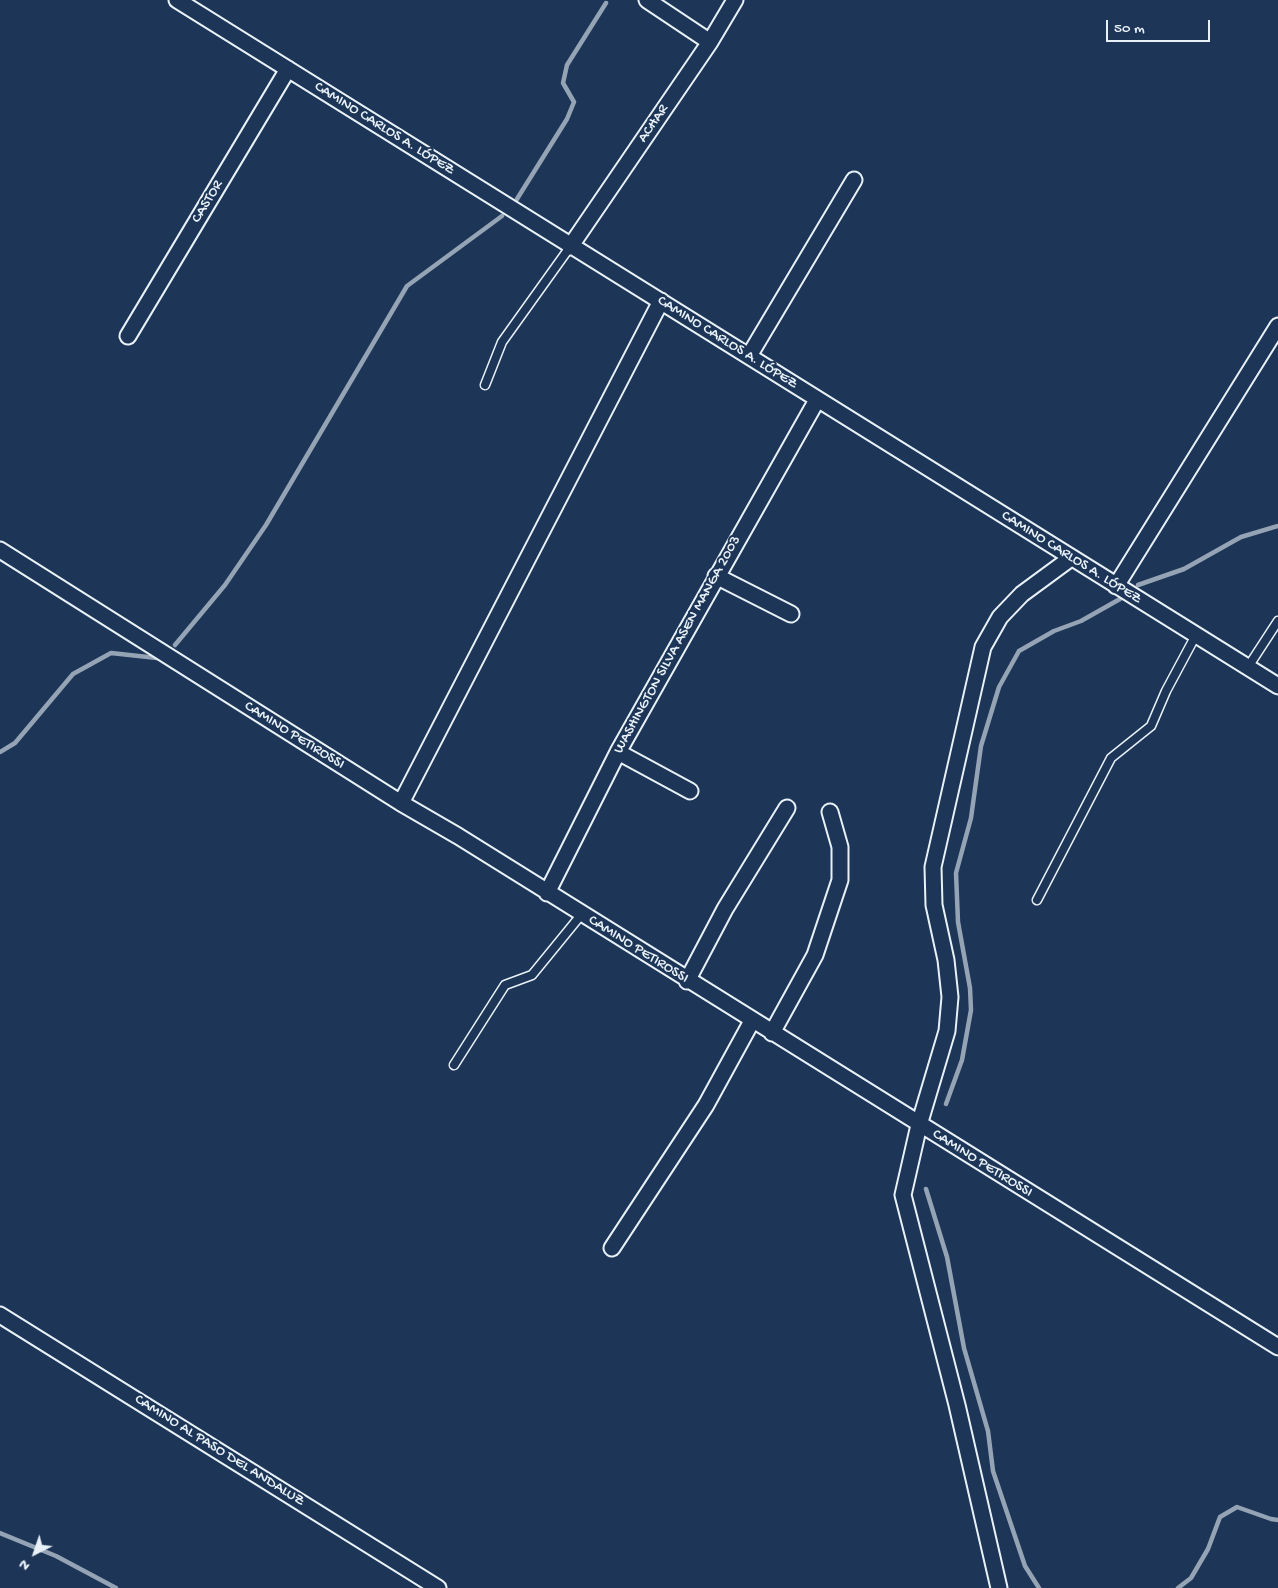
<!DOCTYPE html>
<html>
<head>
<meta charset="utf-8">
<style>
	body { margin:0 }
	#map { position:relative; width:1278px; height:1588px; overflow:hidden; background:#1d3557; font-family:"Gochi Hand",sans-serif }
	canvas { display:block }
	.north { position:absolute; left:10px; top:1528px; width:50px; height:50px; -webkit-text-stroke:4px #1d3557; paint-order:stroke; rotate:221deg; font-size:14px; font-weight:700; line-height:20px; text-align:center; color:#e8f1f8 }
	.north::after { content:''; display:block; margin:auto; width:18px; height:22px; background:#e8f1f8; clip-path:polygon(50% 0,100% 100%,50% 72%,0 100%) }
	.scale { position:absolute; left:1106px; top:20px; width:104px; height:22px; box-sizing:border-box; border:2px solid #e8f1f8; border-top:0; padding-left:6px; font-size:15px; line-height:18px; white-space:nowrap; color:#e8f1f8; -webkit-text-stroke:4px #1d3557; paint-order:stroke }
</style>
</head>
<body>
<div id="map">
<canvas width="1278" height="1588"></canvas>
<div class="north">N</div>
<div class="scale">50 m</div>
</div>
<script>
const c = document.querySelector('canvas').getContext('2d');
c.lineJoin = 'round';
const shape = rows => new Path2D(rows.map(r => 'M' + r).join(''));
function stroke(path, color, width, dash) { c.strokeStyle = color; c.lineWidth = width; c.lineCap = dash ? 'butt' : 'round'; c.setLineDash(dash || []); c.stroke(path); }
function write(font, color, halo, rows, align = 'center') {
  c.font = font + ' "Gochi Hand",sans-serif'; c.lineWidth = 4; c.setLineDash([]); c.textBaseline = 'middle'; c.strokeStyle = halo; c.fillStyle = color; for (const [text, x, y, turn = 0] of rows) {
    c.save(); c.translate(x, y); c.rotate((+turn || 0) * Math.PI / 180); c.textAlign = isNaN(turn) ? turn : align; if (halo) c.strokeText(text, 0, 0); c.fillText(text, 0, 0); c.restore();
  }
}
const stream = shape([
	[517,199,567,119,574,102,563,83,567,65,606,3],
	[1138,585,1184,569,1241,537,1278,526],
	[175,645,225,585,266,525,407,286,502,216],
	[0,752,15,743,73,674,111,653,157,658],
	[946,1104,962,1060,971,1010,970,988,958,922,956,873,971,818,981,746,999,687,1019,651,1054,631,1081,621,1120,599],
	[926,1189,947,1257,964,1348,988,1431,993,1471,1025,1566,1039,1588],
	[0,1533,56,1556,116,1588],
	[1178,1588,1191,1578,1208,1549,1220,1517,1237,1507,1271,1519,1278,1520]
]);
const lane = shape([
	[485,385,502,342,570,247],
	[1248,667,1278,621],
	[1037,900,1111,758,1151,726,1166,691,1196,635],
	[454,1065,505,985,532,975,581,915]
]);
const street = shape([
	[177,0,1278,686],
	[647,0,710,42],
	[570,247,710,42,735,0],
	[128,336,288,69],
	[749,356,854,180],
	[0,550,401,803,458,836,1278,1347],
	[716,576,791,614],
	[1116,586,1278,326],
	[618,752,690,791],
	[401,803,661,301],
	[547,893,618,752,817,400],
	[687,981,725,909,787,808],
	[772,1033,815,955,840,880,840,847,830,812],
	[612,1248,706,1105,752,1021],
	[0,1315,438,1588],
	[999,1588,957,1405,903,1195,919,1125,947,1031,950,997,946,960,934,905,933,867,983,647,1000,617,1022,594,1071,558]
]);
const streetNames = [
	["ACHAR",654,124,-56],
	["CAMINO CARLOS A. LÓPEZ",384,129,32],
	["CASTOR",208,202,-59],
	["CAMINO CARLOS A. LÓPEZ",727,343,32],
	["CAMINO CARLOS A. LÓPEZ",1071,558,32],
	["WASHINGTON SILVA ASEN MANGA 2003",678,645,-61],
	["CAMINO PETIROSSI",294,736,32],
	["CAMINO PETIROSSI",638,950,32],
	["CAMINO PETIROSSI",982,1164,32],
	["CAMINO AL PASO DEL ANDALUZ",219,1451,32]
];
stroke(stream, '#95a4b5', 4.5);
stroke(lane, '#e8f1f8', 11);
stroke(street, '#e8f1f8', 19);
stroke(lane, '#1d3557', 8);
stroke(street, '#1d3557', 15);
write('15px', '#e8f1f8', '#1d3557', streetNames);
</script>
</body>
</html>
